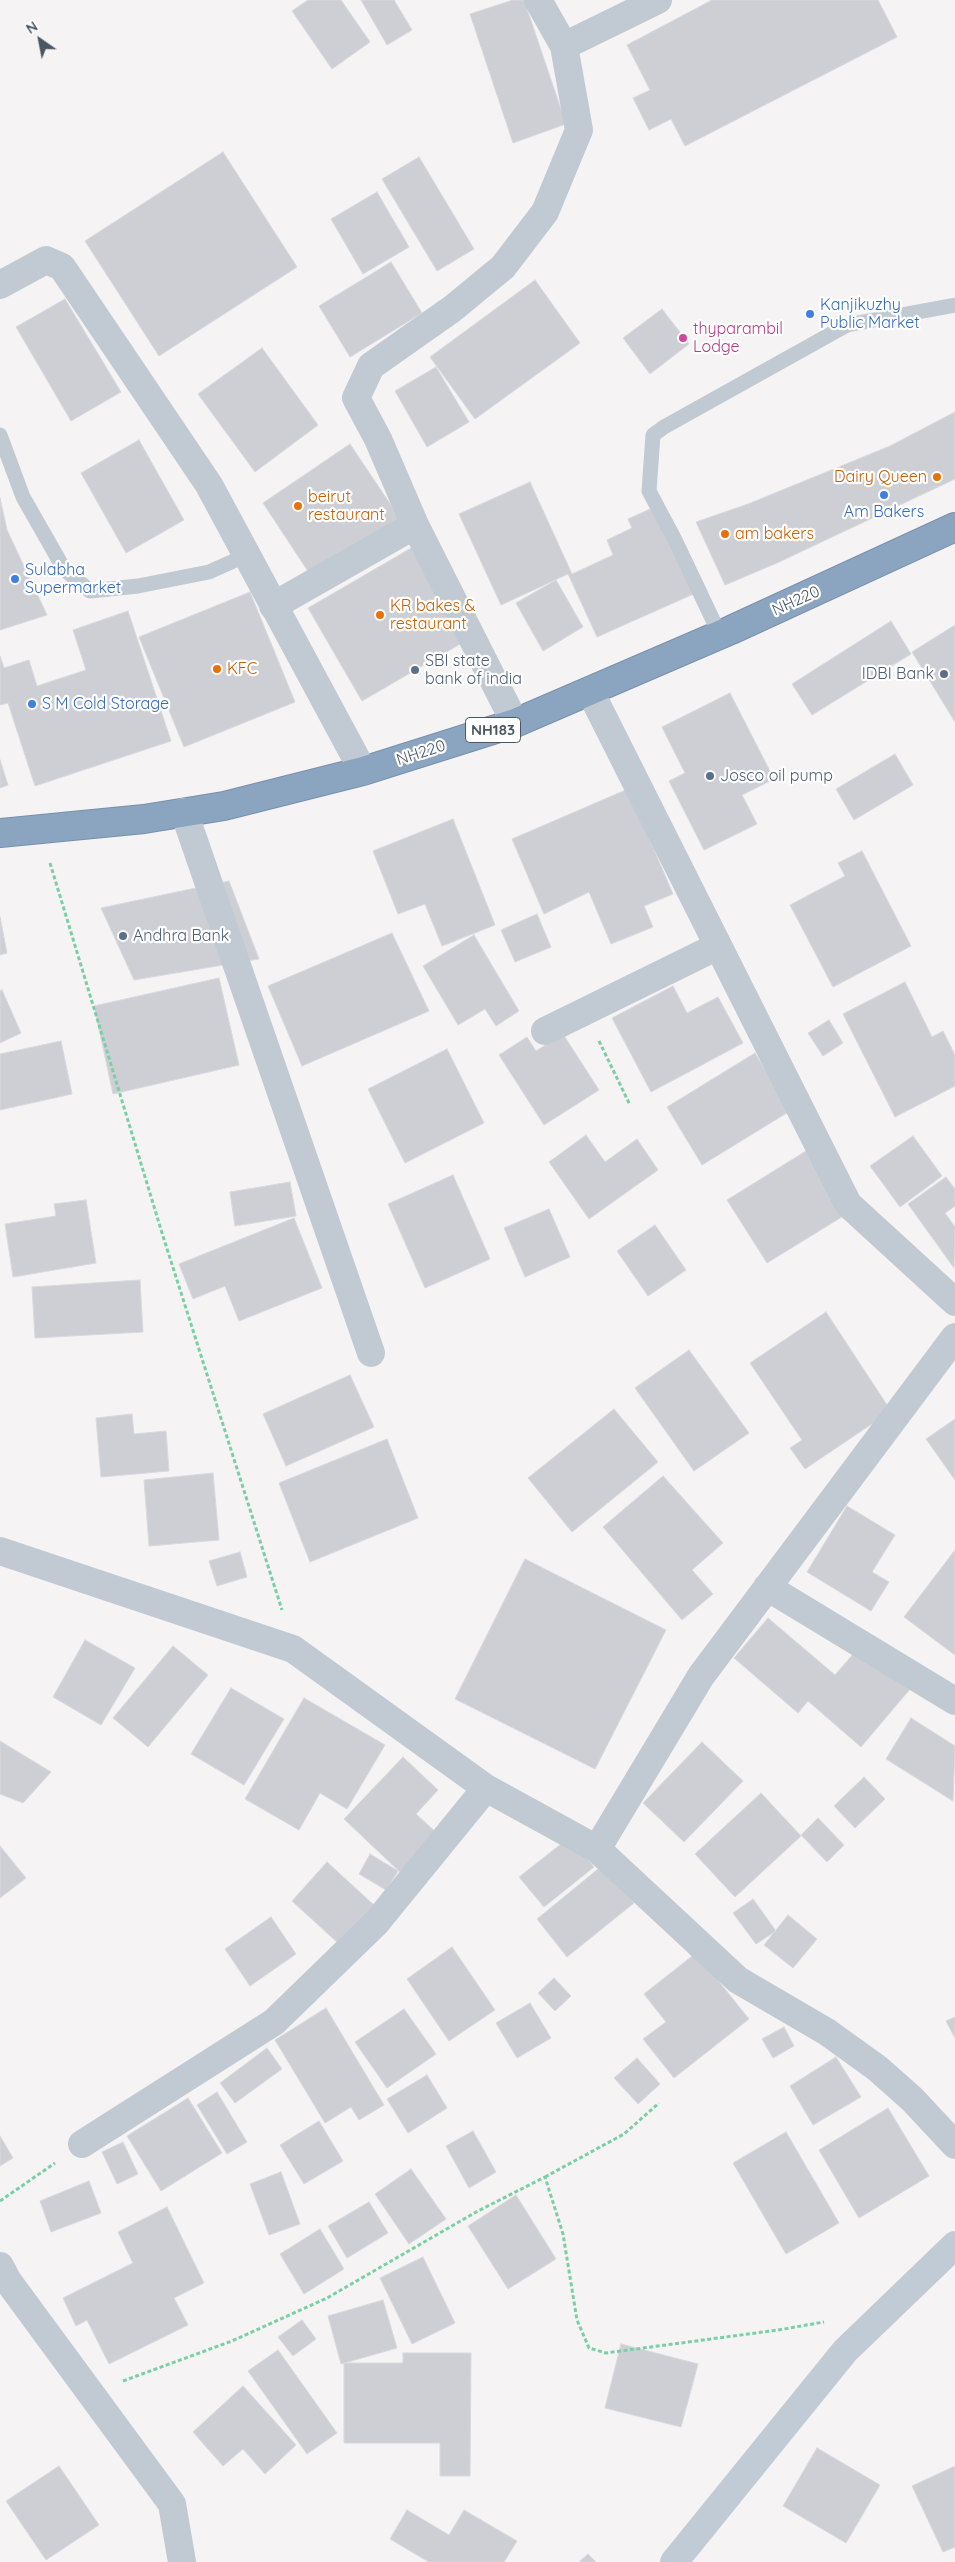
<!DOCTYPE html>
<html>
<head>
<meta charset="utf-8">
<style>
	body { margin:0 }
	#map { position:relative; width:955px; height:2562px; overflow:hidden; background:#f5f3f3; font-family:Quicksand,sans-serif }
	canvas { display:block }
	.north { position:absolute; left:15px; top:15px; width:50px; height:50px; -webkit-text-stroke:4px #fff; paint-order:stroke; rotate:327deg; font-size:14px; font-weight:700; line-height:20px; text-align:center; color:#4a5661 }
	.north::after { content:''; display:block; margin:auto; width:18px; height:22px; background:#4a5661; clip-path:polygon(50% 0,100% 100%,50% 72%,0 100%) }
</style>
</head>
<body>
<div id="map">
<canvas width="955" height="2562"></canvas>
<div class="north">N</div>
</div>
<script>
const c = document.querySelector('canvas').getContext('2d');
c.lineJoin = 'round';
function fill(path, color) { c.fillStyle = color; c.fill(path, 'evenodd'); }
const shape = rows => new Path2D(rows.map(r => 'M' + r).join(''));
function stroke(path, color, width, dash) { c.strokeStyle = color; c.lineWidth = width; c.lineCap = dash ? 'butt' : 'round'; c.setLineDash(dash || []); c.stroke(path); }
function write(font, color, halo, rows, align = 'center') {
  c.font = font + ' Quicksand,sans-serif'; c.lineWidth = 4.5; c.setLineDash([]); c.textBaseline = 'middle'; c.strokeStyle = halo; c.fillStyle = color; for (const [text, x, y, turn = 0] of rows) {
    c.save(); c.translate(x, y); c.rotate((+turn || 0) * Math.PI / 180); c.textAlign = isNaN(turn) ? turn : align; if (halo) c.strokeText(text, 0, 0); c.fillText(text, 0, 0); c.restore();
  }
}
const building = shape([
	[308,0,341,0,370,42,332,69,292,11,308,0],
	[361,0,394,0,412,30,387,45,361,0],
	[513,0,524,0,566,124,513,143,470,14,513,0],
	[712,0,878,0,897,37,685,146,671,119,649,130,633,98,650,90,627,45,712,0],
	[223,152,297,267,159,356,85,241,223,152],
	[419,157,474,249,437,271,382,179,419,157],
	[377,192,409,247,363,274,331,219,377,192],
	[391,262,422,313,350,357,319,306,391,262],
	[535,280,580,343,475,419,430,357,535,280],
	[65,299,121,392,71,421,16,327,65,299],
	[662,309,689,344,650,374,623,338,662,309],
	[262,348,318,425,255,472,198,394,262,348],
	[436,367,469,422,427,447,395,391,436,367],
	[955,412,955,479,777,563,725,585,696,522,748,504,890,446,955,412],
	[139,440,184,520,126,553,81,473,139,440],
	[350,444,405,526,317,585,263,503,350,444],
	[530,482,572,574,613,555,607,540,632,528,628,519,659,505,698,592,597,637,568,574,501,605,459,514,530,482],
	[0,498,7,530,47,615,0,630,0,498],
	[413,547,467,640,362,701,308,608,413,547],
	[556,580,583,627,543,651,516,603,556,580],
	[250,592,295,702,184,747,139,637,250,592],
	[128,611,171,741,35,786,8,703,0,705,0,656,4,668,29,660,37,686,86,670,73,630,128,611],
	[891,621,911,654,812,715,792,684,891,621],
	[955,625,955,722,912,652,955,625],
	[730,693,774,779,742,795,757,824,704,850,669,781,685,773,662,727,730,693],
	[895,754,913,785,854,820,836,789,895,754],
	[0,760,8,785,0,788,0,760],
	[628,789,673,894,644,906,653,927,611,944,589,892,544,914,512,839,628,789],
	[453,819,495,925,442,946,425,904,398,914,373,851,453,819],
	[862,851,911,946,833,987,790,905,845,876,838,863,862,851],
	[229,881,259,959,134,980,101,908,229,881],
	[537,914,551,947,515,962,501,930,537,914],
	[0,917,7,953,0,955,0,917],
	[392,933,429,1011,302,1066,268,986,392,933],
	[474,935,519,1011,496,1026,485,1009,458,1025,423,966,474,935],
	[219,978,239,1065,113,1094,94,1006,219,978],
	[905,982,932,1037,943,1031,955,1055,955,1086,895,1117,843,1014,905,982],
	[673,986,687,1013,718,997,743,1043,651,1092,612,1018,673,986],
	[2,990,21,1033,0,1043,0,991,2,990],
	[829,1020,843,1043,823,1056,808,1033,829,1020],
	[563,1034,599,1090,544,1125,499,1055,527,1037,536,1051,563,1034],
	[61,1041,72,1094,0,1110,0,1054,61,1041],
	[447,1049,484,1123,405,1163,368,1089,447,1049],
	[755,1053,790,1111,702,1165,667,1107,755,1053],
	[586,1135,605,1162,637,1139,658,1170,589,1219,549,1162,586,1135],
	[913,1136,942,1176,900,1207,870,1166,913,1136],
	[806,1151,845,1215,767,1263,727,1200,806,1151],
	[453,1175,490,1259,425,1288,388,1204,453,1175],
	[946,1177,955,1189,955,1206,945,1213,955,1227,954,1268,908,1204,946,1177],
	[290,1182,296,1216,235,1226,230,1192,290,1182],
	[86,1200,96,1263,13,1277,5,1224,56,1216,54,1204,86,1200],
	[549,1209,570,1257,525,1277,504,1228,549,1209],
	[294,1218,322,1288,239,1321,225,1286,193,1299,179,1264,294,1218],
	[655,1225,686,1270,648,1296,617,1251,655,1225],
	[140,1280,143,1332,35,1338,32,1287,140,1280],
	[826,1312,891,1411,805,1469,790,1448,802,1440,750,1363,826,1312],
	[689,1350,749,1433,694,1471,635,1388,689,1350],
	[350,1375,374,1427,286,1466,263,1414,350,1375],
	[614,1409,658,1462,572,1532,528,1478,614,1409],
	[132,1414,134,1434,166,1431,169,1471,101,1477,96,1418,132,1414],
	[955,1419,955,1480,926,1439,955,1419],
	[387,1439,418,1518,310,1562,279,1483,387,1439],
	[213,1473,219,1540,149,1546,144,1480,213,1473],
	[663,1476,723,1543,692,1570,713,1594,682,1620,603,1527,663,1476],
	[847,1506,895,1535,872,1572,889,1582,871,1611,807,1572,847,1506],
	[955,1550,955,1655,904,1617,955,1550],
	[240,1552,247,1577,217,1586,209,1561,240,1552],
	[525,1559,666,1630,595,1769,455,1699,525,1559],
	[768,1618,835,1675,861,1645,911,1688,861,1747,808,1701,798,1713,734,1658,768,1618],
	[85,1640,135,1668,101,1725,53,1697,85,1640],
	[173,1646,208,1675,148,1747,113,1718,173,1646],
	[231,1688,284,1719,244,1785,191,1754,231,1688],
	[304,1698,385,1745,347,1809,320,1793,299,1830,245,1799,304,1698],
	[911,1718,955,1746,953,1801,886,1759,911,1718],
	[0,1741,51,1772,23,1803,0,1794,0,1741],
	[702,1742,743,1781,684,1842,643,1803,702,1742],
	[403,1757,438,1790,416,1814,439,1835,402,1874,344,1819,403,1757],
	[864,1777,885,1799,855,1828,834,1806,864,1777],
	[761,1793,801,1836,735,1897,695,1854,761,1793],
	[818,1818,844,1845,827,1862,801,1835,818,1818],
	[570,1837,594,1867,544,1907,519,1877,570,1837],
	[0,1846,26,1878,0,1898,0,1846],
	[370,1854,398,1871,386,1890,359,1874,370,1854],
	[327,1862,375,1906,339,1944,292,1901,327,1862],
	[603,1865,634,1903,567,1957,537,1919,603,1865],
	[753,1899,776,1931,756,1944,733,1913,753,1899],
	[788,1915,817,1939,793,1968,764,1945,788,1915],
	[271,1917,296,1954,250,1986,225,1949,271,1917],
	[452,1947,495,2010,449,2041,407,1979,452,1947],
	[696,1953,749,2019,674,2078,643,2039,666,2022,644,1994,696,1953],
	[554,1978,571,1996,555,2011,538,1993,554,1978],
	[530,2003,551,2038,517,2058,496,2023,530,2003],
	[326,2008,384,2105,359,2120,351,2107,325,2123,275,2040,326,2008],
	[404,2009,436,2054,387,2088,355,2042,404,2009],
	[955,2017,955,2038,946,2021,955,2017],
	[784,2027,794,2046,773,2058,762,2039,784,2027],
	[267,2048,282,2069,235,2103,220,2083,267,2048],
	[836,2057,861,2097,813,2125,790,2086,836,2057],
	[637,2058,660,2084,638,2104,614,2078,637,2058],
	[427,2075,447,2108,408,2133,387,2099,427,2075],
	[217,2092,247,2142,227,2154,197,2105,217,2092],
	[188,2098,222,2153,161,2191,127,2136,188,2098],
	[888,2108,929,2176,859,2218,819,2150,888,2108],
	[319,2121,343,2161,304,2184,280,2145,319,2121],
	[473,2131,496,2172,469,2188,446,2146,473,2131],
	[786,2132,839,2223,786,2254,733,2163,786,2132],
	[0,2136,13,2158,0,2166,0,2136],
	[123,2142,138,2174,117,2184,102,2152,123,2142],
	[411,2169,446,2219,409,2244,375,2194,411,2169],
	[281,2172,300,2224,269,2235,250,2184,281,2172],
	[89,2181,101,2213,51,2232,40,2201,89,2181],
	[516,2195,556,2259,508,2289,468,2226,516,2195],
	[369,2202,388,2233,347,2258,328,2226,369,2202],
	[167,2207,204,2283,174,2298,188,2325,109,2364,87,2320,76,2326,63,2298,133,2263,118,2232,167,2207],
	[320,2229,344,2269,304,2294,280,2254,320,2229],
	[423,2257,455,2323,412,2344,380,2278,423,2257],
	[383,2300,397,2348,341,2364,328,2316,383,2300],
	[302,2320,316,2339,293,2356,278,2337,302,2320],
	[621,2344,698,2364,681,2427,605,2408,621,2344],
	[278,2350,337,2433,307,2454,248,2371,278,2350],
	[403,2353,471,2353,470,2476,440,2476,440,2443,344,2443,344,2363,403,2363,403,2353],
	[243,2386,296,2445,265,2474,243,2449,223,2466,193,2432,243,2386],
	[817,2448,880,2485,846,2543,783,2506,817,2448],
	[59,2466,99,2525,46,2560,6,2501,59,2466],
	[955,2466,955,2547,943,2552,912,2486,955,2466],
	[407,2510,449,2535,464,2510,517,2541,504,2562,429,2562,390,2539,407,2510],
	[588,2554,596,2562,579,2562,588,2554]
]);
const path = shape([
	[50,863,162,1233,282,1610],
	[599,1041,630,1105],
	[545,2177,624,2134,659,2103],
	[0,2201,55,2163],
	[123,2381,232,2341,327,2298,478,2211,545,2177,563,2234,577,2320,589,2348,606,2353,778,2330,824,2322]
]);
const lane = shape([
	[0,435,23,497,64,569,90,591,138,586,209,572,247,555],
	[720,635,675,540,649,491,653,435,664,427,847,325,955,305]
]);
const street = shape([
	[564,46,658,0],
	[0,285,46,260,62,267,209,485,363,771],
	[273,606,415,525],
	[590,691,848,1204,955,1302],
	[515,723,415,525,378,439,356,398,371,366,452,309,503,267,545,212,579,130,564,46,538,0],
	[184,812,371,1353],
	[545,1031,718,946],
	[0,1551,293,1649,486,1788,597,1849,738,1980,827,2032,877,2068,912,2099,955,2145],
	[767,1587,955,1701],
	[597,1849,701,1676,955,1337],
	[82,2144,274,2022,376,1923,486,1788],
	[0,2266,8,2281,172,2504,182,2562]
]);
const secondary = shape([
	[674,2562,845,2351,955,2245]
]);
const highway = shape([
	[0,833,144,819,224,806,363,771,515,723,731,630,955,527]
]);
const markers = [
	[810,314,5,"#3f7fe0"],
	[683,338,5,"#d1479c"],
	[937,477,5,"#e8710a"],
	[884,495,5,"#3f7fe0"],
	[298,506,5,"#e8710a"],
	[725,534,5,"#e8710a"],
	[15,579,5,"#3f7fe0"],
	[380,615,5,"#e8710a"],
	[217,669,5,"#e8710a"],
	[415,670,5,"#5c6f8a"],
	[944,674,5,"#5c6f8a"],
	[32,704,5,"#3f7fe0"],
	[710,776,5,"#5c6f8a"],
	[123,936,5,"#5c6f8a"]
];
const shields = [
	[493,730,55]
];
const shieldNames = [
	["NH183",493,730]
];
const shopNames = [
	["Kanjikuzhy",820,305],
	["Public Market",820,323],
	["Am Bakers",884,512,"center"],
	["Sulabha",25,570],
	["Supermarket",25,588],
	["S M Cold Storage",42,704]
];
const hotelNames = [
	["thyparambil",693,329],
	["Lodge",693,347]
];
const foodNames = [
	["Dairy Queen",927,477,"right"],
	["beirut",308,497],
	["restaurant",308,515],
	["am bakers",735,534],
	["KR bakes &",390,606],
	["restaurant",390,624],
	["KFC",227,669]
];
const streetNames = [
	["NH220",796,601,-24],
	["NH220",421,753,-18]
];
const serviceNames = [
	["SBI state",425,661],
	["bank of india",425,679],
	["IDBI Bank",934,674,"right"],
	["Josco oil pump",720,776],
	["Andhra Bank",133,936]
];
fill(building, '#cdcfd5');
stroke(building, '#d7d9de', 1);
stroke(highway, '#7690ad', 30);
stroke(path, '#7ad0a6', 3, [4, 2.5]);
stroke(lane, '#c1cad2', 15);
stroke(street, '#c1cad2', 28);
stroke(secondary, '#c1cbd6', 28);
stroke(highway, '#8ba5c1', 28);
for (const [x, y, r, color] of markers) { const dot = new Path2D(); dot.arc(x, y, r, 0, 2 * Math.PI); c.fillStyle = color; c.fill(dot); stroke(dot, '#fff', 2); }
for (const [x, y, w] of shields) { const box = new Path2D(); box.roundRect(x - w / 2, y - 12.5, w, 25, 4); c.fillStyle = '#fff'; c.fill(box); stroke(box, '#4a5661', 1); }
write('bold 15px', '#4a5661', null, shieldNames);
write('16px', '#366cbe', '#fff', shopNames, 'left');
write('16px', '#b23c85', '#fff', hotelNames, 'left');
write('16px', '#c56008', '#fff', foodNames, 'left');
write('16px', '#4a5661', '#fff', streetNames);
write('16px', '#4e5e75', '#fff', serviceNames, 'left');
</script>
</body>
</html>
